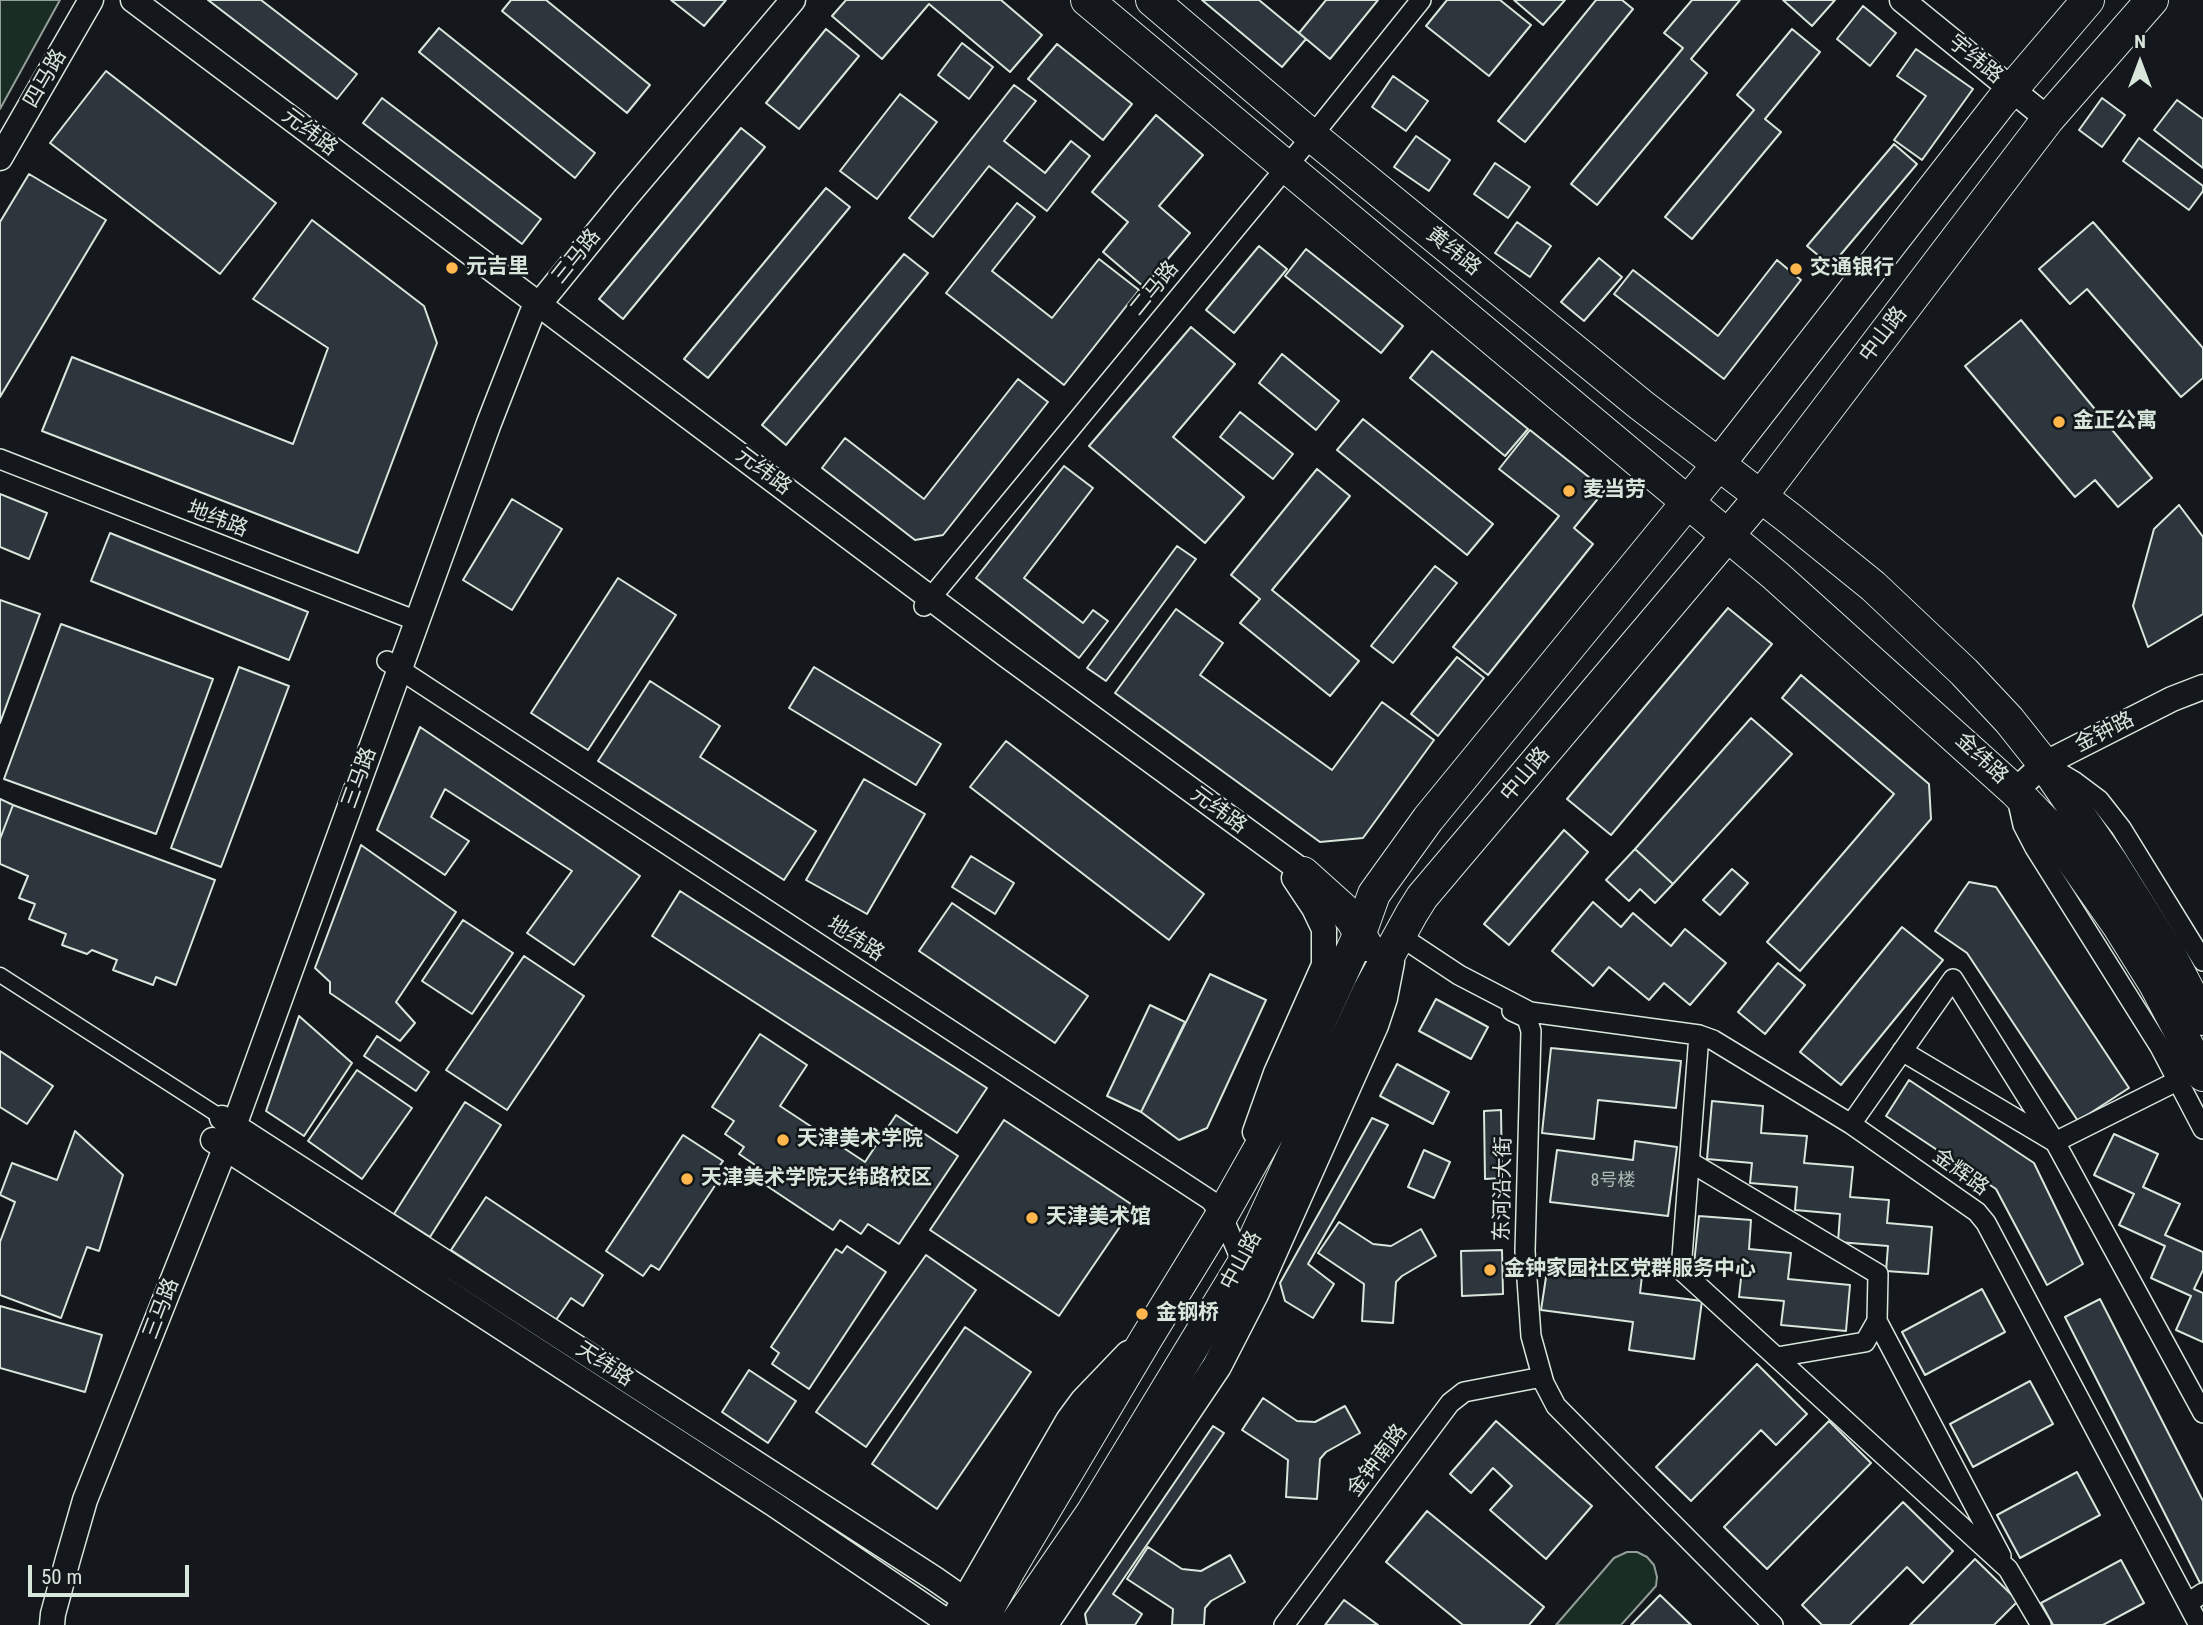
<!DOCTYPE html>
<html>
<head>
<meta charset="utf-8">
<style>
	body { margin:0 }
	#map { position:relative; width:2203px; height:1625px; overflow:hidden; background:#14181c; font-family:"Roboto Condensed",sans-serif }
	canvas { display:block }
	.north { position:absolute; left:2105px; top:28px; width:70px; height:70px; -webkit-text-stroke:5px #14181c; paint-order:stroke; rotate:0deg; font-size:19px; font-weight:700; line-height:28px; text-align:center; color:#d8e6dc }
	.north::after { content:''; display:block; margin:auto; width:24px; height:32px; background:#d8e6dc; clip-path:polygon(50% 0,100% 100%,50% 72%,0 100%) }
	.scale { position:absolute; left:28px; top:1565px; width:161px; height:32px; box-sizing:border-box; border:4px solid #d8e6dc; border-top:0; padding-left:9px; font-size:21px; line-height:24px; white-space:nowrap; color:#d8e6dc; -webkit-text-stroke:5px #14181c; paint-order:stroke }
</style>
</head>
<body>
<div id="map">
<canvas width="2203" height="1625"></canvas>
<div class="north">N</div>
<div class="scale">50 m</div>
</div>
<script>
const c = document.querySelector('canvas').getContext('2d');
c.lineJoin = 'round';
function fill(path, color) { c.fillStyle = color; c.fill(path, 'evenodd'); }
const shape = rows => new Path2D(rows.map(r => 'M' + r).join(''));
function stroke(path, color, width, dash) { c.strokeStyle = color; c.lineWidth = width; c.lineCap = dash ? 'butt' : 'round'; c.setLineDash(dash || []); c.stroke(path); }
function write(font, color, halo, rows, align = 'center') {
  c.font = font + ' "Roboto Condensed","Noto Sans SC",sans-serif'; c.lineWidth = 5; c.setLineDash([]); c.textBaseline = 'middle'; c.strokeStyle = halo; c.fillStyle = color; for (const [text, x, y, turn = 0] of rows) {
    c.save(); c.translate(x, y); c.rotate((+turn || 0) * Math.PI / 180); c.textAlign = isNaN(turn) ? turn : align; if (halo) c.strokeText(text, 0, 0); c.fillText(text, 0, 0); c.restore();
  }
}
const green = shape([
	[0,0,60,0,0,109,0,0],
	[1627,1552,1637,1552,1647,1557,1654,1565,1657,1577,1656,1586,1621,1625,1556,1625,1614,1558,1627,1552]
]);
const building = shape([
	[208,0,261,0,357,74,337,99,208,0],
	[511,0,546,0,650,85,627,113,502,11,511,0],
	[671,0,726,0,704,26,671,0],
	[846,0,1001,0,1042,35,1010,72,929,4,882,59,832,16,846,0],
	[1202,0,1259,0,1306,39,1282,67,1202,0],
	[1326,0,1378,0,1330,59,1299,33,1326,0],
	[1447,0,1500,0,1531,25,1489,76,1426,26,1447,0],
	[1514,0,1565,0,1543,25,1514,0],
	[1596,0,1622,0,1633,9,1525,142,1498,121,1596,0],
	[1692,0,1740,0,1691,59,1707,73,1597,205,1571,184,1683,48,1664,33,1692,0],
	[1783,0,1835,0,1812,26,1783,0],
	[1863,6,1896,33,1870,66,1837,39,1863,6],
	[439,28,595,153,575,178,419,52,439,28],
	[826,29,859,56,799,129,766,103,826,29],
	[1792,29,1820,52,1765,119,1781,132,1692,239,1665,217,1754,110,1737,95,1792,29],
	[962,43,993,67,969,99,938,75,962,43],
	[1057,44,1132,104,1103,140,1028,79,1057,44],
	[1916,49,1973,89,1922,160,1894,140,1926,96,1897,76,1916,49],
	[106,71,276,203,220,274,50,143,106,71],
	[1393,76,1428,101,1406,131,1372,107,1393,76],
	[1014,85,1036,101,1004,141,1045,173,1071,141,1090,156,1047,211,989,166,933,237,909,218,1014,85],
	[900,94,937,122,877,199,840,171,900,94],
	[382,98,541,219,522,244,363,123,382,98],
	[2102,98,2125,115,2102,147,2079,130,2102,98],
	[2177,100,2203,119,2203,168,2154,130,2177,100],
	[1156,115,1203,155,1159,206,1190,233,1144,287,1103,252,1128,222,1092,192,1156,115],
	[741,128,765,147,623,319,599,299,741,128],
	[1416,136,1450,160,1429,191,1394,167,1416,136],
	[2139,138,2203,186,2203,191,2189,210,2123,161,2139,138],
	[1894,144,1917,164,1831,266,1807,246,1894,144],
	[1495,163,1530,187,1508,218,1474,194,1495,163],
	[29,174,106,220,0,397,0,222,29,174],
	[826,188,850,207,708,378,684,359,826,188],
	[1017,203,1035,217,992,271,1052,318,1099,259,1139,290,1064,385,946,293,1017,203],
	[312,220,424,306,437,343,358,553,42,431,72,357,293,444,328,348,253,299,312,220],
	[1517,222,1551,246,1530,277,1495,253,1517,222],
	[2093,222,2203,348,2203,378,2181,397,2087,289,2070,304,2039,269,2093,222],
	[1259,246,1287,269,1234,333,1206,310,1259,246],
	[1306,249,1403,326,1381,353,1285,276,1306,249],
	[904,254,928,273,786,445,762,425,904,254],
	[1599,258,1622,277,1584,321,1561,302,1599,258],
	[1777,260,1801,280,1724,379,1614,294,1633,270,1718,336,1777,260],
	[2021,320,2152,478,2118,507,2095,480,2075,497,1965,366,2021,320],
	[1191,327,1235,364,1173,437,1244,497,1205,543,1089,446,1191,327],
	[1432,351,1528,429,1505,456,1410,378,1432,351],
	[1282,354,1339,401,1316,430,1259,383,1282,354],
	[1018,379,1048,402,943,535,915,540,822,468,845,438,924,499,1018,379],
	[1240,412,1293,454,1273,479,1220,437,1240,412],
	[1363,419,1493,524,1467,555,1337,450,1363,419],
	[1530,430,1605,490,1574,528,1593,544,1488,675,1453,647,1559,516,1499,469,1530,430],
	[1064,466,1093,488,1024,578,1083,623,1093,610,1108,621,1079,658,976,578,1064,466],
	[1317,469,1350,496,1272,590,1359,661,1330,696,1240,623,1260,599,1231,575,1317,469],
	[0,494,47,513,29,559,0,547,0,494],
	[512,499,562,529,512,610,463,580,512,499],
	[2179,505,2203,537,2203,614,2148,647,2133,606,2154,529,2179,505],
	[110,533,308,612,289,660,91,581,110,533],
	[1177,546,1196,559,1106,681,1087,668,1177,546],
	[1435,566,1457,583,1393,663,1371,646,1435,566],
	[618,578,676,615,588,750,531,713,618,578],
	[0,600,40,614,0,723,0,600],
	[1728,608,1772,644,1611,835,1567,799,1728,608],
	[1176,609,1223,643,1200,675,1332,770,1382,702,1434,740,1363,838,1320,842,1115,693,1176,609],
	[61,624,213,679,156,834,4,779,61,624],
	[1457,657,1484,678,1438,736,1411,714,1457,657],
	[239,667,289,686,221,867,171,848,239,667],
	[814,667,941,744,916,785,789,708,814,667],
	[1801,675,1929,784,1931,819,1800,971,1767,942,1894,794,1782,698,1801,675],
	[650,681,720,726,700,757,816,831,784,880,598,761,650,681],
	[1751,718,1792,754,1673,884,1635,849,1751,718],
	[420,727,640,876,574,965,527,933,572,871,445,789,431,817,469,841,445,875,377,830,420,727],
	[1006,741,1204,894,1169,940,970,787,1006,741],
	[864,779,925,814,867,914,806,880,864,779],
	[0,799,13,805,0,839,0,799],
	[13,805,215,880,176,985,156,977,153,985,113,970,117,960,92,950,87,954,62,945,66,934,29,919,35,904,19,898,28,876,0,864,0,839,13,805],
	[1564,830,1588,852,1509,945,1484,924,1564,830],
	[361,845,456,912,396,1002,415,1023,400,1041,330,993,330,982,315,968,361,845],
	[1635,849,1673,884,1655,903,1640,889,1629,901,1606,880,1635,849],
	[971,856,1014,883,995,914,952,887,971,856],
	[1732,869,1748,883,1720,915,1703,900,1732,869],
	[1969,882,1996,887,2129,1088,2078,1121,1967,953,1935,931,1969,882],
	[680,891,987,1088,957,1133,652,936,680,891],
	[1593,902,1621,927,1633,913,1671,946,1685,929,1726,963,1690,1005,1664,983,1649,1000,1609,967,1593,986,1552,951,1593,902],
	[952,903,1088,996,1055,1043,919,951,952,903],
	[463,920,513,953,472,1014,422,981,463,920],
	[1902,927,1943,960,1841,1085,1800,1052,1902,927],
	[524,956,584,996,507,1110,446,1070,524,956],
	[1778,963,1805,985,1765,1034,1738,1012,1778,963],
	[1210,974,1266,1000,1207,1128,1179,1140,1141,1112,1210,974],
	[1436,999,1488,1027,1471,1059,1419,1031,1436,999],
	[1150,1005,1185,1022,1141,1112,1107,1096,1150,1005],
	[299,1016,352,1063,304,1136,266,1111,299,1016],
	[760,1034,807,1065,780,1106,865,1162,896,1115,958,1156,899,1244,868,1224,861,1234,840,1220,833,1230,755,1178,761,1169,739,1154,744,1147,725,1134,734,1121,712,1107,760,1034],
	[377,1036,429,1072,416,1091,364,1056,377,1036],
	[1551,1048,1681,1061,1676,1108,1598,1100,1594,1139,1542,1133,1551,1048],
	[0,1051,53,1086,27,1124,0,1107,0,1051],
	[1397,1064,1449,1092,1433,1124,1380,1096,1397,1064],
	[357,1070,412,1108,362,1179,308,1141,357,1070],
	[1909,1080,2034,1163,2083,1264,2047,1285,1996,1189,1886,1116,1909,1080],
	[1712,1101,1763,1106,1761,1133,1807,1136,1804,1163,1853,1167,1850,1197,1889,1200,1887,1223,1932,1227,1928,1274,1886,1271,1888,1246,1838,1242,1840,1214,1795,1210,1797,1187,1750,1183,1752,1163,1707,1159,1712,1101],
	[465,1102,501,1125,430,1237,394,1214,465,1102],
	[1501,1110,1502,1178,1485,1179,1484,1111,1501,1110],
	[1372,1118,1388,1125,1308,1264,1334,1284,1313,1318,1285,1301,1280,1283,1372,1118],
	[1004,1120,1134,1206,1059,1316,930,1230,1004,1120],
	[75,1131,123,1175,99,1251,87,1247,61,1318,0,1295,0,1242,15,1202,0,1195,12,1163,57,1180,75,1131],
	[2114,1134,2158,1154,2143,1187,2180,1204,2165,1235,2203,1252,2203,1270,2194,1289,2203,1293,2203,1342,2176,1330,2191,1296,2151,1278,2165,1246,2119,1225,2134,1194,2094,1175,2114,1134],
	[683,1135,723,1161,718,1168,724,1172,659,1270,651,1265,643,1276,606,1251,683,1135],
	[1635,1141,1677,1147,1668,1216,1550,1202,1557,1150,1633,1160,1635,1141],
	[1424,1150,1450,1162,1434,1198,1408,1187,1424,1150],
	[486,1197,603,1275,583,1306,571,1298,556,1320,451,1250,486,1197],
	[1699,1216,1751,1220,1749,1249,1791,1253,1788,1279,1850,1285,1846,1331,1781,1325,1784,1301,1739,1297,1742,1269,1694,1264,1699,1216],
	[1339,1222,1373,1244,1391,1246,1421,1229,1436,1256,1402,1276,1396,1282,1393,1323,1362,1321,1364,1284,1318,1253,1339,1222],
	[847,1246,886,1272,809,1389,772,1364,779,1353,771,1347,836,1249,842,1253,847,1246],
	[1502,1250,1503,1294,1462,1296,1461,1251,1502,1250],
	[926,1255,976,1290,866,1447,816,1412,926,1255],
	[1548,1264,1642,1276,1640,1293,1702,1301,1694,1359,1629,1350,1633,1322,1541,1310,1548,1264],
	[1982,1289,2005,1332,1925,1375,1902,1332,1982,1289],
	[2100,1299,2203,1501,2203,1582,2200,1583,2065,1317,2100,1299],
	[0,1306,102,1335,85,1392,0,1368,0,1306],
	[965,1327,1031,1372,937,1509,872,1464,965,1327],
	[1757,1364,1807,1414,1776,1445,1761,1430,1691,1501,1656,1467,1757,1364],
	[749,1370,796,1401,768,1443,722,1412,749,1370],
	[2030,1381,2053,1424,1973,1467,1950,1424,2030,1381],
	[1263,1398,1297,1421,1315,1422,1345,1406,1360,1433,1326,1452,1320,1459,1317,1499,1286,1497,1288,1460,1242,1430,1263,1398],
	[1496,1421,1592,1506,1546,1559,1490,1510,1512,1486,1493,1468,1471,1493,1450,1474,1496,1421],
	[1829,1421,1871,1463,1767,1569,1724,1527,1829,1421],
	[1213,1426,1224,1433,1113,1594,1142,1614,1135,1625,1087,1625,1085,1614,1213,1426],
	[2077,1472,2100,1515,2020,1558,1997,1515,2077,1472],
	[1903,1502,1953,1551,1923,1583,1907,1567,1850,1625,1822,1625,1802,1605,1903,1502],
	[1427,1511,1544,1607,1529,1625,1463,1625,1386,1562,1427,1511],
	[1148,1547,1182,1569,1201,1571,1230,1555,1245,1582,1211,1601,1205,1608,1204,1625,1172,1625,1173,1609,1127,1579,1148,1547],
	[1975,1559,2018,1601,1994,1625,1910,1625,1975,1559],
	[2121,1560,2144,1603,2103,1625,2053,1625,2041,1603,2121,1560],
	[1660,1595,1691,1625,1631,1625,1660,1595],
	[1344,1600,1378,1625,1325,1625,1344,1600]
]);
const pedestrian = shape([
	[0,975,221,1117]
]);
const minor = shape([
	[0,459,417,621],
	[924,606,1312,136,1421,0],
	[387,661,1210,1200,1222,1215,1244,1267],
	[2053,769,2075,782,2099,800,2121,828,2203,961],
	[2017,798,2023,825,2035,848,2160,1047,2203,1129],
	[1400,936,1459,975,1530,1012,1699,1035,1713,1040,1851,1124,1977,1212,1986,1223,2199,1625],
	[1512,1011,1527,1018,1531,1031,1525,1251,1531,1336,1544,1383,1556,1406,1773,1625],
	[1699,1035,1681,1270,2008,1569,2041,1625],
	[1902,1051,2055,1142,2179,1080],
	[1851,1124,1953,979,2055,1142,2203,1413],
	[1690,1162,1878,1274,1877,1321,2001,1556],
	[1777,1357,1865,1342,1877,1321],
	[2188,1603,2203,1593],
	[1284,1625,1450,1403,1464,1392,1542,1377]
]);
const tertiary = shape([
	[133,0,1005,654,1317,882],
	[1902,0,2048,119],
	[0,158,91,0],
	[2015,791,2044,764,2172,699,2203,687],
	[222,1118,935,1579,1001,1625],
	[1255,1132,1276,1073,1324,965,1324,929,1314,908,1294,878],
	[213,1140,775,1505,952,1625],
	[52,1625,53,1614,68,1559,85,1500,234,1126,489,423,532,313,627,196,793,0]
]);
const secondary = shape([
	[952,1625,1070,1421,1084,1402,1129,1355],
	[1043,1625,1217,1366,1254,1294,1374,1025,1383,998,1390,962]
]);
const primary = shape([
	[1087,0,1776,576,2015,791,2047,824,2118,925,2155,984,2203,1075],
	[1152,0,1312,136,1641,405,1789,518,1873,586,1964,672,2009,720,2044,764,2112,863,2170,955,2203,1019],
	[1303,873,1343,909,1352,920,1366,945],
	[979,1625,1009,1570,1146,1339,1222,1215,1270,1130,1360,933,1374,894,1428,819,1718,465,2001,102,2088,0],
	[1015,1625,1092,1513,1243,1264,1369,991,1412,913,1422,897,1761,496,2048,119,2152,0]
]);
const markers = [
	[452,268,7,"#ffb74d"],
	[1796,269,7,"#ffb74d"],
	[2059,422,7,"#ffb74d"],
	[1569,491,7,"#ffb74d"],
	[783,1140,7,"#ffb74d"],
	[687,1179,7,"#ffb74d"],
	[1032,1218,7,"#ffb74d"],
	[1490,1270,7,"#ffb74d"],
	[1142,1314,7,"#ffb74d"]
];
const numberNames = [
	["8号楼",1613,1181]
];
const streetNames = [
	["宇纬路",1975,60,39],
	["四马路",46,79,-60],
	["元纬路",309,133,37],
	["黄纬路",1453,252,39],
	["三马路",577,257,-51],
	["二马路",1155,289,-51],
	["中山路",1884,335,-53],
	["元纬路",763,472,37],
	["地纬路",217,520,21],
	["金钟路",2105,733,-27],
	["金纬路",1981,759,43],
	["中山路",1526,775,-50],
	["三马路",360,778,-70],
	["元纬路",1218,811,36],
	["地纬路",855,940,33],
	["金辉路",1960,1173,36],
	["东河沿大街",1504,1189,-89],
	["中山路",1242,1261,-62],
	["三马路",162,1309,-69],
	["天纬路",604,1365,33],
	["金钟南路",1378,1461,-53]
];
const poiNames = [
	["元吉里",466,268],
	["交通银行",1810,269],
	["金正公寓",2073,422],
	["麦当劳",1583,491],
	["天津美术学院",797,1140],
	["天津美术学院天纬路校区",701,1179],
	["天津美术馆",1046,1218],
	["金钟家园社区党群服务中心",1504,1270],
	["金钢桥",1156,1314]
];
fill(green, '#1a2d24');
stroke(green, '#939e99', 2);
fill(building, '#2c363c');
stroke(building, '#d8e6dc', 2);
stroke(pedestrian, '#d8e6dc', 17);
stroke(minor, '#d8e6dc', 22);
stroke(tertiary, '#d8e6dc', 27);
stroke(secondary, '#d8e6dc', 31);
stroke(primary, '#d8e6dc', 34);
stroke(pedestrian, '#14181c', 14);
stroke(minor, '#14181c', 19);
stroke(tertiary, '#14181c', 24);
stroke(secondary, '#14181c', 28);
stroke(primary, '#14181c', 32);
for (const [x, y, r, color] of markers) { const dot = new Path2D(); dot.arc(x, y, r, 0, 2 * Math.PI); c.fillStyle = color; c.fill(dot); stroke(dot, '#14181c', 2.5); }
write('18px', '#adbab4', null, numberNames);
write('21px', '#d8e6dc', '#14181c', streetNames);
write('bold 21px', '#d8e6dc', '#14181c', poiNames, 'left');
</script>
</body>
</html>
